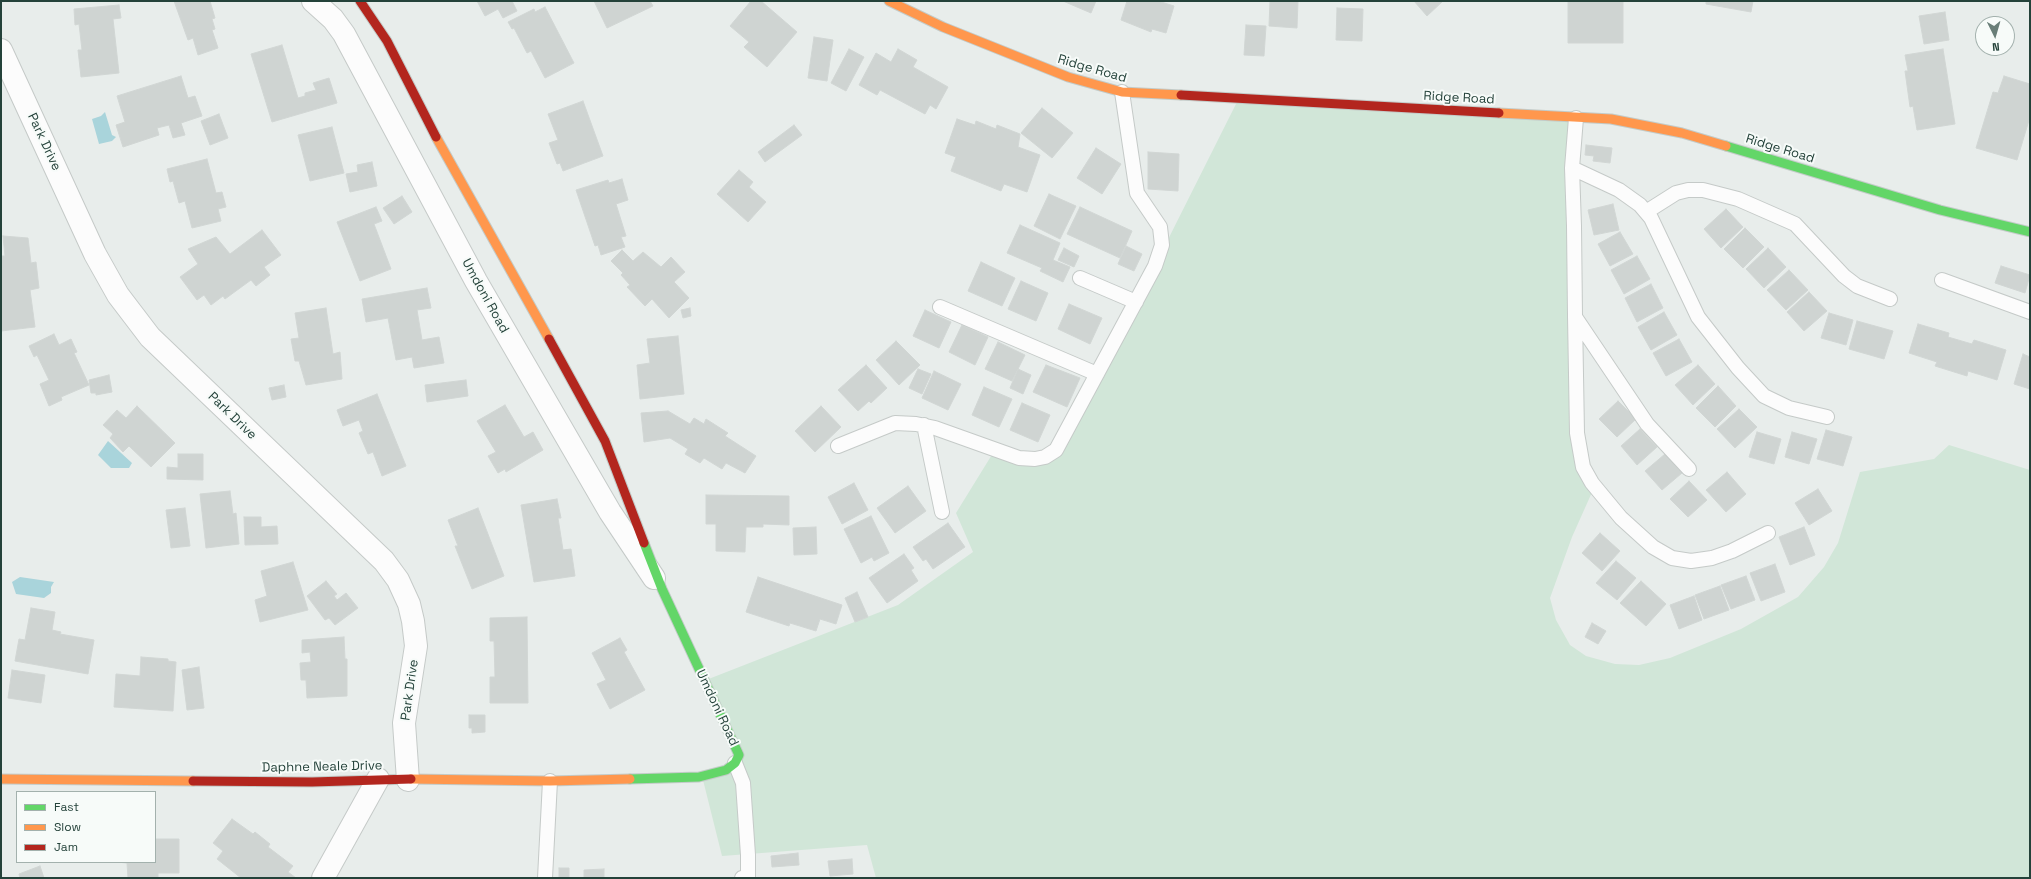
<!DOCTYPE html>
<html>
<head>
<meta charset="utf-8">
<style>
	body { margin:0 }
	#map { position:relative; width:2031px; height:879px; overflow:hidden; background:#e8edeb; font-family:"Space Grotesk",sans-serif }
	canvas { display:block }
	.frame { position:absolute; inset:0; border:2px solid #24423a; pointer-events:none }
	.legend { position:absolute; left:16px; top:791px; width:140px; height:72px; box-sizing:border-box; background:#f7fbf9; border:1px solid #a3b1ad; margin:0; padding:5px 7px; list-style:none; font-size:12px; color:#24423a }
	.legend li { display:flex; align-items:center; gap:8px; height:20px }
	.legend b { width:20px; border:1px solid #a3b1ad }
	.north { position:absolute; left:1975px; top:16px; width:40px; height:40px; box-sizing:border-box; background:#f7fbf9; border:1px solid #a3b1ad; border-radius:50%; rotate:175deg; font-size:11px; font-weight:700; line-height:16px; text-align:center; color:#24423a }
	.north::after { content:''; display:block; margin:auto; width:14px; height:18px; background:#697e78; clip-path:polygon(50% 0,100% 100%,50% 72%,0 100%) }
</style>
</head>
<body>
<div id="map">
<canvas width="2031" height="879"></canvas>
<div class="frame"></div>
<ul class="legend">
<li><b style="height:5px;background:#63d668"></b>Fast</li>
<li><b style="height:5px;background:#ff974d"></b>Slow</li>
<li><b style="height:5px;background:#b3261e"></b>Jam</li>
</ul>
<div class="north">N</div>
</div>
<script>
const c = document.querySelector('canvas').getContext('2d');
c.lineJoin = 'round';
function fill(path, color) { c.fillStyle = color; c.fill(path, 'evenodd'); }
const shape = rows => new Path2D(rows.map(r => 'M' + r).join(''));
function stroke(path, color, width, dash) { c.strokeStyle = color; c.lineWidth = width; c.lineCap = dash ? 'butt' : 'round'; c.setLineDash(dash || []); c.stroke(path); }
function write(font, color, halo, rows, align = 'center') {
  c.font = font + ' "Space Grotesk",sans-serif'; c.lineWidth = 4; c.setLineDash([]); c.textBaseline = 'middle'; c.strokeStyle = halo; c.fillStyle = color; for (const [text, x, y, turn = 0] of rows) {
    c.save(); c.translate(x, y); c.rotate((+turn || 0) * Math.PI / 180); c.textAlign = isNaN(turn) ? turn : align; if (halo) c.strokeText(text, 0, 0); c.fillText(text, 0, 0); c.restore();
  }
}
const green = shape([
	[1237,102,1574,118,1573,434,1593,490,1572,537,1550,598,1556,620,1570,645,1586,656,1615,664,1639,665,1670,658,1741,629,1798,597,1824,567,1838,543,1860,472,1934,459,1949,445,2030,470,2030,878,876,878,867,845,722,856,702,776,737,764,706,680,898,605,973,552,956,513,993,453,1039,462,1100,375]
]);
const water = shape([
	[105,112,112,135,116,137,112,141,99,144,92,119,101,116],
	[108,441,132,463,129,468,111,468,98,455],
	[20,577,54,582,51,587,51,593,44,598,16,594,12,582]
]);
const building = shape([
	[174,1,210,1,215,18,212,19,215,29,212,30,218,48,198,55,193,38,188,40,174,1],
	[477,1,512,1,517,11,503,18,498,9,485,16,477,1],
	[594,1,650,1,653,6,607,28,594,1],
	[751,1,761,1,797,32,767,67,744,47,749,42,730,26,751,1],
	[1063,1,1096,1,1091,13,1063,1],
	[1127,1,1158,1,1174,6,1166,33,1152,29,1151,32,1121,20,1127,1],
	[1270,1,1298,1,1297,28,1269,26,1270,1],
	[1414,1,1443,1,1427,16,1414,1],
	[1568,1,1623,1,1623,43,1568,43,1568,1],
	[1706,1,1753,1,1751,12,1706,4,1706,1],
	[119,5,121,18,113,19,119,73,81,77,78,50,82,50,79,24,75,25,74,9,119,5],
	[545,7,574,63,545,78,531,51,527,53,514,28,512,29,508,22,534,9,535,12,545,7],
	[1337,8,1363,9,1362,41,1336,40,1337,8],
	[1945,12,1949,40,1924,44,1919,16,1945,12],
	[1246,25,1266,26,1264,56,1244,55,1246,25],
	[814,37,833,40,827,81,808,78,814,37],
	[282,45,298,98,305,96,305,93,316,90,313,83,329,78,337,103,272,122,251,54,282,45],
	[849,49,864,57,846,91,831,83,849,49],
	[898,49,917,60,913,67,948,87,936,109,930,105,925,114,880,90,877,95,859,85,876,53,891,62,898,49],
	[1943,49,1955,124,1917,130,1913,106,1910,107,1905,71,1908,71,1905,55,1943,49],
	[181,76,188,98,195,96,202,116,181,123,185,135,173,138,169,125,157,128,159,135,123,147,116,125,125,122,117,96,181,76],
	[2004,76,2030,84,2029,100,2030,100,2030,117,2017,160,1976,148,1993,92,1998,93,2004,76],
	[583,101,603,156,563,171,560,163,557,164,549,143,558,140,548,114,583,101],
	[1042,108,1073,133,1052,158,1021,133,1042,108],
	[219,114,228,138,210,145,201,121,219,114],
	[957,119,975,125,976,121,996,129,997,125,1020,134,1018,147,1040,155,1027,192,1004,184,1001,191,951,171,956,157,945,153,957,119],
	[794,125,802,135,765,162,758,152,794,125],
	[332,127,344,173,310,181,298,135,332,127],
	[1586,145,1612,148,1610,163,1593,161,1594,156,1585,155,1586,145],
	[1096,148,1121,164,1102,194,1077,178,1096,148],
	[1148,152,1179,154,1178,191,1148,189,1148,152],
	[207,159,216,193,222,192,226,207,218,209,221,221,192,228,185,201,179,203,173,181,170,182,167,169,207,159],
	[372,162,377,186,350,192,346,174,358,172,357,165,372,162],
	[739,170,753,182,749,187,766,202,748,222,717,194,739,170],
	[622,179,628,200,616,204,626,236,621,237,625,247,601,255,598,245,595,246,576,190,608,180,609,183,622,179],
	[1049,194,1076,206,1060,239,1034,226,1049,194],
	[402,196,412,212,394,224,383,208,402,196],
	[1613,204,1619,230,1594,235,1588,210,1613,204],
	[376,207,382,221,374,224,391,269,360,281,337,222,376,207],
	[1080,207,1132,231,1120,258,1067,234,1080,207],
	[1726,209,1743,227,1721,248,1704,229,1726,209],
	[1020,225,1060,243,1053,260,1070,267,1063,282,1040,271,1042,268,1007,253,1020,225],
	[1745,228,1764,247,1743,268,1724,249,1745,228],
	[262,230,281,255,264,267,270,275,256,286,251,280,225,299,223,296,211,305,204,295,197,300,180,277,198,264,188,249,216,237,230,254,262,230],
	[1620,232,1633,254,1610,266,1598,244,1620,232],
	[3,236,28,238,31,263,36,262,39,288,30,290,35,327,1,331,1,256,5,256,3,236],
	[1126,246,1142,254,1134,271,1118,264,1126,246],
	[1064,248,1079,256,1074,267,1058,260,1064,248],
	[1768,248,1786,267,1764,288,1746,269,1768,248],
	[622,250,633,261,643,252,661,267,671,257,685,272,674,282,689,298,669,318,652,299,645,306,627,287,630,285,621,275,623,273,611,261,622,250],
	[1637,256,1650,279,1624,294,1611,270,1637,256],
	[981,262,1015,278,1002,306,968,291,981,262],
	[2001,266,2030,275,2025,293,1995,283,2001,266],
	[1789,270,1808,290,1786,310,1767,290,1789,270],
	[1021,281,1048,293,1036,321,1008,309,1021,281],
	[1651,284,1663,308,1637,322,1625,298,1651,284],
	[427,288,431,308,417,310,422,340,439,337,444,363,414,368,412,357,396,360,388,318,366,322,362,299,427,288],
	[1809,292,1827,311,1804,331,1787,312,1809,292],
	[1069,304,1102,318,1090,344,1058,329,1069,304],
	[326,308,333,354,340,352,342,379,306,385,299,361,295,361,291,339,299,338,295,313,326,308],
	[690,308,691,316,683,318,681,310,690,308],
	[925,310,951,322,939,348,913,336,925,310],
	[1664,312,1677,335,1651,350,1638,327,1664,312],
	[1829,313,1853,320,1846,345,1821,338,1829,313],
	[1857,321,1893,331,1884,359,1849,349,1857,321],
	[1918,324,1949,333,1948,337,1972,344,1974,340,2006,350,1997,380,1968,371,1967,376,1935,366,1937,362,1909,353,1918,324],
	[962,325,988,337,975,365,949,352,962,325],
	[54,334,59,345,71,339,77,352,74,353,89,385,61,397,62,400,49,406,40,384,49,380,37,355,34,357,29,346,54,334],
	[678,336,684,394,640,399,637,365,650,363,647,339,678,336],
	[1679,339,1692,362,1666,376,1653,353,1679,339],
	[896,341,920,365,899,385,876,360,896,341],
	[998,342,1025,355,1012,381,985,369,998,342],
	[2023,354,2030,357,2030,389,2014,384,2023,354],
	[866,365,887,388,871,403,869,401,858,411,838,390,866,365],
	[1046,365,1080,378,1067,407,1033,392,1046,365],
	[1698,365,1715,384,1693,405,1675,385,1698,365],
	[918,369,931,374,922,394,909,388,918,369],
	[1018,369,1031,375,1023,394,1010,388,1018,369],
	[934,371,961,384,948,410,922,398,934,371],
	[109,375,112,392,96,395,96,393,91,393,89,380,109,375],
	[466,380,468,396,427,402,425,385,466,380],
	[284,385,286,397,272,400,269,388,284,385],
	[1718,386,1736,406,1715,427,1696,408,1718,386],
	[984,387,1012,399,999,427,972,415,984,387],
	[377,394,406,466,382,476,373,452,368,454,359,433,363,431,359,420,343,426,337,410,377,394],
	[1618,401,1636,419,1617,437,1599,419,1618,401],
	[1022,403,1050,415,1038,442,1010,430,1022,403],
	[505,405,524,437,533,432,543,450,506,472,505,469,498,473,488,456,496,452,477,421,505,405],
	[137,406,175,443,151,467,129,446,123,452,110,438,113,434,103,425,117,410,126,418,137,406],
	[821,406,841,427,815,452,795,431,821,406],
	[1739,409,1757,427,1735,448,1717,429,1739,409],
	[668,411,690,424,694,418,704,424,706,419,728,433,725,436,756,456,745,473,726,463,722,469,704,458,700,463,685,454,688,449,670,438,644,442,641,413,668,411],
	[1640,429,1657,447,1637,465,1621,446,1640,429],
	[1826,430,1852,437,1843,466,1817,459,1826,430],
	[1757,432,1781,439,1774,464,1749,457,1757,432],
	[1792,432,1817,439,1809,464,1785,457,1792,432],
	[178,454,203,454,203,480,167,479,167,467,178,468,178,454],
	[1665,454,1682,473,1662,490,1645,471,1665,454],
	[1727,472,1746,494,1726,512,1706,490,1727,472],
	[1689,481,1707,500,1688,517,1670,499,1689,481],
	[854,483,868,510,842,524,828,497,854,483],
	[908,486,926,511,895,533,877,508,908,486],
	[1818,489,1832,511,1809,525,1795,503,1818,489],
	[230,491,233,514,236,513,239,544,206,548,200,494,230,491],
	[706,495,789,496,789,525,763,524,763,527,746,527,745,552,716,551,716,524,706,524,706,495],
	[557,499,561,518,558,518,563,550,571,549,575,576,534,582,521,505,557,499],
	[185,508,190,546,171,548,166,510,185,508],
	[478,508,504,576,472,589,455,546,458,546,448,520,478,508],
	[871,516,889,553,874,561,872,557,861,563,844,529,871,516],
	[244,517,261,517,261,527,277,526,278,544,245,545,244,517],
	[948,523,965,547,933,569,926,559,923,561,913,547,948,523],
	[816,527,817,554,794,555,793,528,816,527],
	[1804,527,1815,555,1790,565,1779,537,1804,527],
	[1600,533,1620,551,1602,571,1582,553,1600,533],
	[904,554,914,568,911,570,918,581,887,603,869,578,904,554],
	[1616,561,1636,578,1617,600,1596,583,1616,561],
	[293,562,308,610,260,622,255,600,267,596,261,571,293,562],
	[1775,564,1785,592,1761,601,1750,573,1775,564],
	[1746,576,1755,600,1731,609,1721,585,1746,576],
	[758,577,842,605,836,624,820,619,816,631,790,623,789,626,746,612,758,577],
	[326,581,337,594,334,596,337,600,346,593,358,608,335,625,329,618,325,620,307,596,326,581],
	[1641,581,1666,604,1646,626,1620,603,1641,581],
	[1720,586,1729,610,1704,619,1695,595,1720,586],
	[857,592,868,617,855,622,845,598,857,592],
	[1694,596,1702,620,1679,629,1670,605,1694,596],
	[31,608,55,612,52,630,61,632,60,634,94,640,88,674,15,661,19,639,25,640,31,608],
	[527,617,528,703,490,703,490,677,495,677,494,641,490,641,490,618,527,617],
	[1592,623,1606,631,1598,644,1585,637,1592,623],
	[344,637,345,659,347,659,347,696,307,698,306,680,301,680,300,663,311,662,310,652,302,653,302,640,344,637],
	[620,638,627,650,624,652,645,690,610,709,597,684,606,680,592,653,620,638],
	[141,657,168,659,168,661,176,662,173,711,114,707,116,674,140,676,141,657],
	[199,667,204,708,187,710,182,670,199,667],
	[12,670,45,675,41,703,8,698,12,670],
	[469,715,485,715,485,732,472,733,472,728,469,728,469,715],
	[232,819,253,834,255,832,270,844,268,847,293,866,288,872,296,878,241,878,217,859,223,851,213,843,232,819],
	[155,839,179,839,179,873,158,873,158,878,128,878,127,863,116,862,155,862,155,839],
	[798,853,799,865,772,867,771,856,798,853],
	[852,859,853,874,830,876,828,861,852,859],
	[40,866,44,878,20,878,19,874,40,866],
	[559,868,569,868,569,878,559,878,559,868],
	[604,869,604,878,584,878,584,870,604,869]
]);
const lane = shape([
	[1576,118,1572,168,1574,226,1575,316,1577,433,1583,467,1592,483,1621,518,1653,547,1672,558,1691,561,1712,558,1732,551,1768,533],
	[1572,168,1619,190,1640,205,1651,218,1698,317,1738,368,1764,396,1789,408,1827,417],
	[1646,212,1676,193,1688,190,1703,190,1738,199,1795,224,1844,276,1857,286,1890,299],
	[1080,278,1136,302],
	[1942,280,2030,312],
	[940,307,1097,374],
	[1575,317,1647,424,1689,469],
	[924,425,942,512],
	[838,446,895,423,916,424,935,428,1019,458,1035,459,1045,457,1056,450,1155,266,1162,245,1160,227,1137,193,1122,92],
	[735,763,743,783,748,855,748,877,742,878],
	[545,878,550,781]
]);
const street = shape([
	[313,1,333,19,344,34,476,281,610,512,654,578],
	[1,50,95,254,118,295,150,337,384,561,398,580,409,604,413,621,416,646,404,723,408,780],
	[323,878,378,779]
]);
const fast = shape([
	[1726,146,1940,210,2030,232],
	[630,779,699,777,726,770,735,763,739,755,662,589,644,543]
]);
const slow = shape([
	[889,1,943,27,1068,77,1122,92,1181,95],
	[1499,113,1611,119,1682,133,1726,146],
	[436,137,549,339],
	[1,779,193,781],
	[411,779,550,781,630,779]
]);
const jam = shape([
	[360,1,387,41,436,137],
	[1181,95,1499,113],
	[549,339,605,441,644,543],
	[193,781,312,782,411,779]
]);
const streetNames = [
	["Ridge Road",1092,69,16],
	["Ridge Road",1459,98,3],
	["Park Drive",44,142,65],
	["Ridge Road",1780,149,17],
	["Umdoni Road",485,296,61],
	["Park Drive",232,416,44],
	["Park Drive",410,690,-82],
	["Umdoni Road",717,708,65],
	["Daphne Neale Drive",322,767,-1]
];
fill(green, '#d1e6d8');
fill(water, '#a9d4db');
fill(building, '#cfd4d2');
stroke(building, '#d1d6d4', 1);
stroke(lane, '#c5cac8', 16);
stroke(street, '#c5cac8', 24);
stroke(fast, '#c3cbc8', 11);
stroke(slow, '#c3cbc8', 11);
stroke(jam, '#c3cbc8', 11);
stroke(lane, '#fcfcfc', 14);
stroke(street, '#fcfcfc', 22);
stroke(fast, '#63d668', 9);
stroke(slow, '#ff974d', 9);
stroke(jam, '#b3261e', 9);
write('13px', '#24423a', '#f7fbf9', streetNames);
</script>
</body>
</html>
